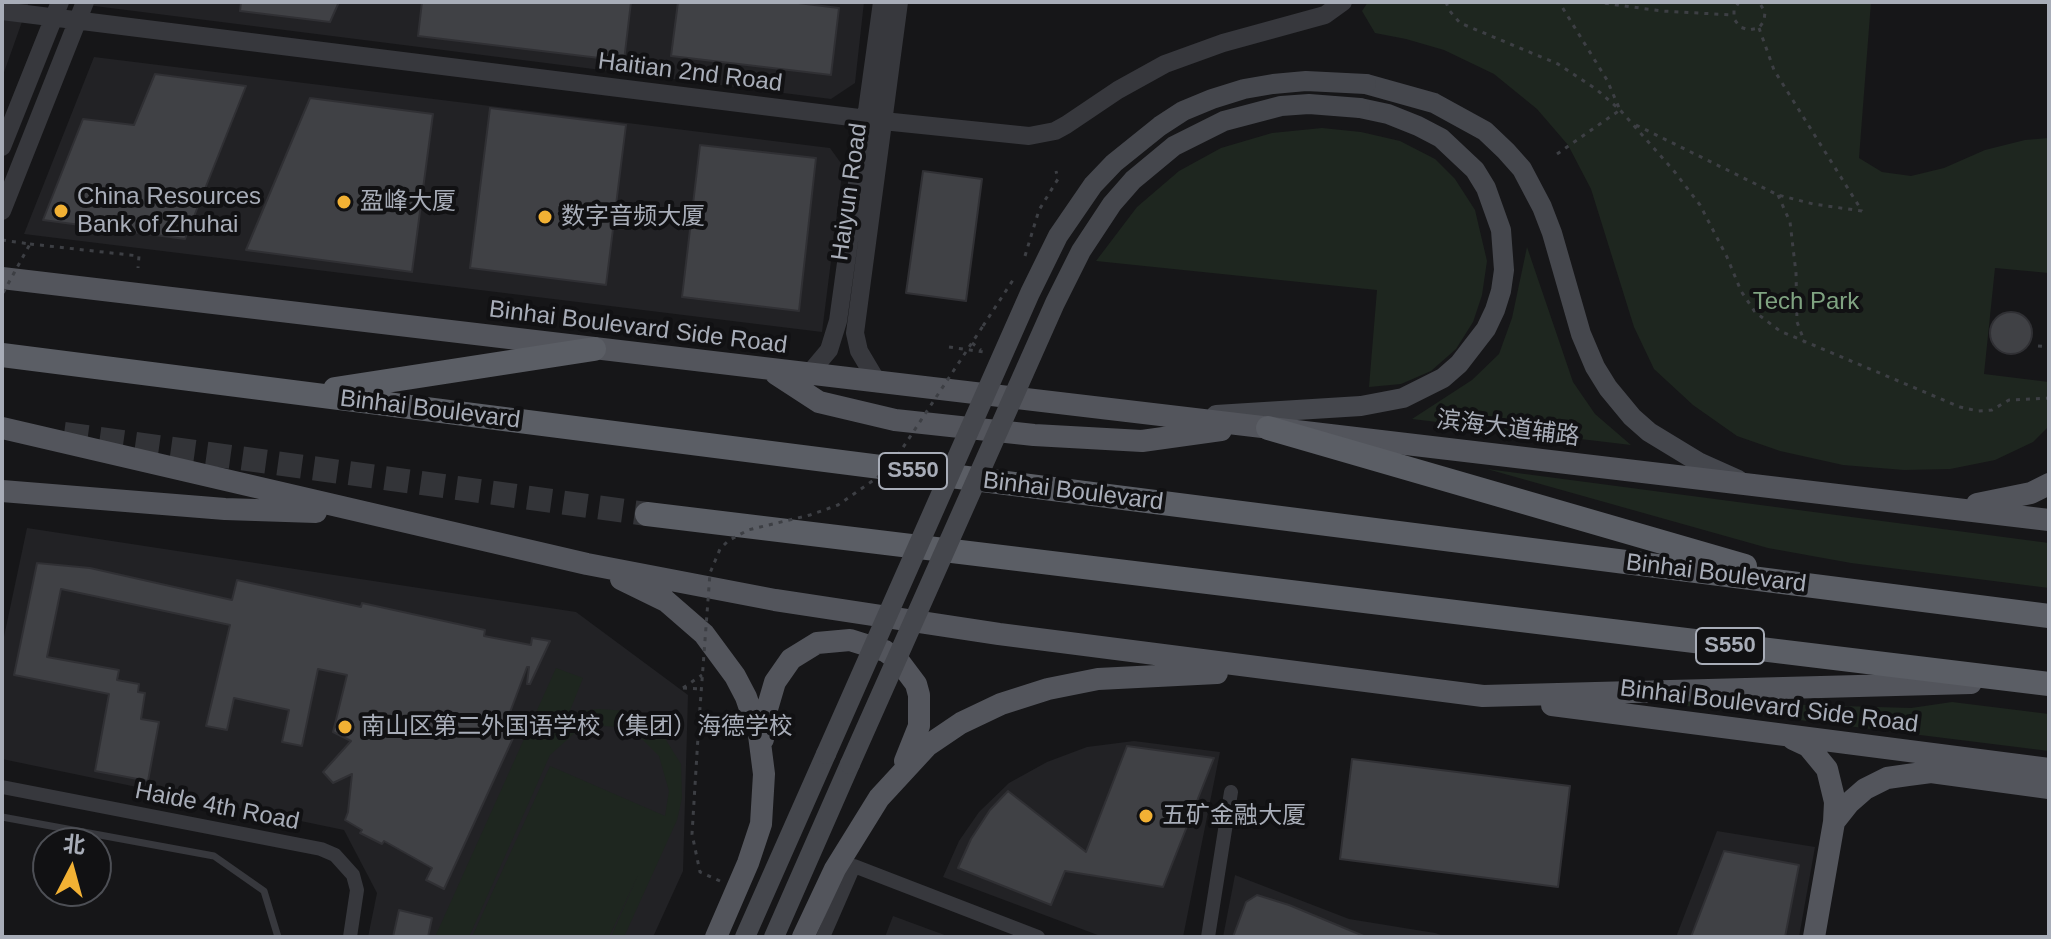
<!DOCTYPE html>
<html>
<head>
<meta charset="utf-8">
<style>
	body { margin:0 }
	#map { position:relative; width:2051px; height:939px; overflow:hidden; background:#161618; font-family:Helvetica,"Noto Sans SC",sans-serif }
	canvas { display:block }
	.frame { position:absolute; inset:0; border:4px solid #a8adb8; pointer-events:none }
	.north { position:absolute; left:32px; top:827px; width:80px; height:80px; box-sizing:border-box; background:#111113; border:2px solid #4d4f55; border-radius:50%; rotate:6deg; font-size:22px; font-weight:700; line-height:32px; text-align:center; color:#a8adb8 }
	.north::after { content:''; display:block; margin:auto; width:28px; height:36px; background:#f2b134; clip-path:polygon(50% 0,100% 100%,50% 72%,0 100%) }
</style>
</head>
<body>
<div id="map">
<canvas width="2051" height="939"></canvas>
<div class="frame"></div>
<div class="north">北</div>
</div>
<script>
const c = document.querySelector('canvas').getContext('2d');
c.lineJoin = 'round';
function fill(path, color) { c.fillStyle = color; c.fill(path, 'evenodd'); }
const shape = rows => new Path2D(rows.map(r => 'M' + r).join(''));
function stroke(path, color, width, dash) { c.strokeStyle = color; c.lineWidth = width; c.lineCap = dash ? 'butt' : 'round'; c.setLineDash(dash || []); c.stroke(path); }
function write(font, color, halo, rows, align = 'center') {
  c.font = font + ' Helvetica,"Noto Sans SC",sans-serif'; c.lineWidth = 8; c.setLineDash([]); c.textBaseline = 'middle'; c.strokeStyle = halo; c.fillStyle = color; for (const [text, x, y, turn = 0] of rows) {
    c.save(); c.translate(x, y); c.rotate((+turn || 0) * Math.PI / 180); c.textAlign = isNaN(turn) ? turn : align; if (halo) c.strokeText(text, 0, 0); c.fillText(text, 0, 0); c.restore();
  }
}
const built = shape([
	[2,2,29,2,2,78],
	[63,2,864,2,855,83,831,99],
	[94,57,830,148,843,166,822,332,24,234],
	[27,528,576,612,688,695,683,871,653,937,368,937,377,893,344,830,2,759,2,646],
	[1134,741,1220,752,1183,937,1103,937,943,877,959,841,979,812,1009,783,1047,762,1087,747],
	[1717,831,1815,847,1799,937,1676,937],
	[1235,875,1349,919,1435,933,1447,937,1223,937],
	[893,916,950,937,885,937]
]);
const green = shape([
	[1368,2,1871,2,1859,158,1882,172,1911,176,1944,168,1985,150,2025,140,2049,138,2049,273,1995,268,1984,374,2049,382,2049,426,2033,442,1995,460,1950,469,1904,470,1843,465,1780,451,1737,436,1693,405,1654,369,1634,327,1591,189,1568,145,1537,109,1494,74,1444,50,1406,39,1375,33,1362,11],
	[1322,128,1361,132,1400,141,1435,159,1455,179,1475,210,1487,261,1482,295,1473,322,1456,349,1431,371,1401,384,1369,387,1377,290,1096,261,1137,207,1179,171,1221,148,1272,133],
	[1527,247,1573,382,1595,414,1631,445,1412,419,1472,380,1499,354,1512,318],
	[1487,469,2049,543,2049,588,1851,563,1768,548],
	[556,668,583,678,567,718,582,711,599,709,627,711,638,715,659,729,681,764,682,798,677,820,624,937,611,937,638,875,609,937,472,937,550,766,665,816,669,791,659,756,638,735,616,727,604,726,576,732,550,755,469,937,435,937],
	[1638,700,1911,708,1952,702,2049,714,2049,751]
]);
const building = shape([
	[241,2,339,2,330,22,240,11,241,2],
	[422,2,631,2,624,61,418,36,422,2],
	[678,2,790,2,839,8,831,75,671,56,678,2],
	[155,74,246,86,185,239,43,220,83,119,134,125,155,74],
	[310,98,433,114,412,272,246,250,310,98],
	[490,108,626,125,606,285,470,268,490,108],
	[700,145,816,158,799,311,682,297,700,145],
	[923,171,982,179,966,301,906,293,923,171],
	'1990 333a21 21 0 1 1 42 0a21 21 0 1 1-42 0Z',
	[37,563,90,568,232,600,237,580,361,607,362,603,485,630,484,636,531,645,532,638,550,641,530,684,527,684,529,667,527,667,503,731,514,736,444,889,426,880,432,868,384,841,382,844,360,833,362,830,345,820,348,812,352,774,333,783,323,772,351,741,333,732,347,675,318,669,302,746,282,742,289,710,234,698,227,730,206,726,230,625,61,589,47,657,119,670,117,680,139,684,138,692,145,693,141,719,159,722,148,781,95,771,109,694,14,675,37,563],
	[1127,746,1214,758,1163,887,1065,871,1051,905,958,868,971,839,990,810,1008,791,1086,852,1127,746],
	[1352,759,1570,786,1558,887,1340,859,1352,759],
	[1724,851,1799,865,1785,937,1691,937,1724,851],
	[1257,895,1289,905,1366,937,1233,937,1246,902,1257,895],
	[399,910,432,918,428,937,393,937,399,910]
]);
const trunkTunnel = shape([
	[64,434,647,514]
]);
const path = shape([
	[1446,2,1449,10,1460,23,1558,64,1596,89,1620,110,1674,171,1700,205,1727,257,1741,291,1755,312,1780,331,1960,407,1978,411,1992,410,2009,400,2049,398],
	[1595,2,1662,11,1733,15],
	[1739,2,1734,10,1734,19,1740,27,1749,30,1759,28,1764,21,1765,12,1759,2],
	[1759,28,1774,70,1862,211],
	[1636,125,1778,195,1813,204,1862,211],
	[1557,154,1620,110,1607,80,1559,2],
	[1778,195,1790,222,1796,273,1797,322,1805,343],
	[30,244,139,256,138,268],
	[1025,256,1039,210,1058,179,1056,171],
	[983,326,1013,280],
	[972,343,981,350],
	[2038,346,2049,347],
	[949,347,984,352],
	[683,688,702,675],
	[683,688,702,689],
	[699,721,692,834,700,872,720,881]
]);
const service = shape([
	[2,817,214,856,264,891,278,937]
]);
const minor = shape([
	[2,787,321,849,335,855,353,875,357,890,350,937],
	[823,937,854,866,1038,937],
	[1208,937,1231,792]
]);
const tertiary = shape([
	[2,11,883,121,1029,136,1055,131,1066,125,1118,90,1165,64,1223,43,1325,15,1343,2],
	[2,147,60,2],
	[2,211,85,2],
	[808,375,829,350,838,321,882,2],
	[878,383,859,351,855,333,899,2]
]);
const secondary = shape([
	[1366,84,1434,103,1485,131,1506,151,1522,169,1542,207,1552,233,1581,334,1595,367,1608,388,1632,417,1649,432,1700,463,1738,480],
	[1216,415,1361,406,1403,398,1443,378,1459,364,1486,329,1495,310,1501,291,1504,270,1501,230,1486,188,1475,170,1441,138,1418,126,1388,114,1360,108],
	[745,937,826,754],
	[774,937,850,764]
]);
const primary = shape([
	[2,278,2049,520],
	[776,374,819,402,895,420,1034,435,1142,441,1221,430],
	[2,428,587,564,775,600,999,634,1483,696,1971,683],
	[2,491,225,509,316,512],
	[1977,504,2031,493,2049,484],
	[621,579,666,601,704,634,735,676,746,697,759,735,764,774,761,824,748,863,716,937],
	[1552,705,2049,769],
	[763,739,765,716,775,682,791,659,817,643,850,640,885,651,898,660,916,684,919,695,919,726,905,761],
	[1793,739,1808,746,1827,769,1835,802,1834,822,1814,937],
	[1834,822,1849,803,1865,789,1887,778,1908,775,1931,772,2049,788],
	[803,937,835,869,879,798,927,746,961,723,1001,704,1048,689,1098,679,1217,673]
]);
const trunk = shape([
	[2,355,2049,616],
	[335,389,594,349],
	[1268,428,1745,566],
	[647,514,2049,684]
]);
const pathBridge = shape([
	[2,240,30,244,2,295],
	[699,721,710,573,720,549,728,541,748,530,810,515,838,505,878,477,900,452,983,326]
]);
const secondaryBridge = shape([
	[826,754,1030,293,1058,236,1093,185,1114,163,1160,126,1183,111,1212,99,1244,89,1273,84,1306,81,1366,84],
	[850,764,1055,303,1081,251,1112,204,1133,180,1174,146,1224,121,1281,106,1309,104,1360,108]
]);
const markers = [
	[344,202,8,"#f2b134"],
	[61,211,8,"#f2b134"],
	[545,217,8,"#f2b134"],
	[345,727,8,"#f2b134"],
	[1146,816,8,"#f2b134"]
];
const shields = [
	[913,471,68],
	[1730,646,68]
];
const shieldNames = [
	["S550",913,471],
	["S550",1730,646]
];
const streetNames = [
	["Haitian 2nd Road",690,73,7],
	["Haiyun Road",850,192,-82],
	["Binhai Boulevard Side Road",638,328,7],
	["Binhai Boulevard",430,410,7],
	["滨海大道辅路",1508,429,7],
	["Binhai Boulevard",1073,492,7],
	["Binhai Boulevard",1716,574,7],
	["Binhai Boulevard Side Road",1769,707,7],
	["Haide 4th Road",217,807,11]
];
const poiNames = [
	["China Resources",77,197],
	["Bank of Zhuhai",77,225],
	["盈峰大厦",360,202],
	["数字音频大厦",561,217],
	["南山区第二外国语学校（集团）海德学校",361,727],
	["五矿金融大厦",1162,816]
];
const parkNames = [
	["Tech Park",1806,302]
];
fill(built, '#222225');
fill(green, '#1e261f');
fill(building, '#404145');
stroke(building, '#303034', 2);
stroke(trunkTunnel, '#333438', 24, [24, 12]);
stroke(path, '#3d3f44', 3, [4, 6]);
stroke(service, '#37383d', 7);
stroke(minor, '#37383d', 14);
stroke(tertiary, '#37383d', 18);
stroke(secondary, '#45474d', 20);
stroke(primary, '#53555c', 22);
stroke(trunk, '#5b5e65', 24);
stroke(pathBridge, '#3d3f44', 3, [4, 6]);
stroke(secondaryBridge, '#45474d', 20);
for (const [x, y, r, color] of markers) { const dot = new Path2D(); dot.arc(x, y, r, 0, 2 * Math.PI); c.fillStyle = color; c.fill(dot); stroke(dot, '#111113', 3); }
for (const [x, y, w] of shields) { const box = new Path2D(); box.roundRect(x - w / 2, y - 18, w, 36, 6); c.fillStyle = '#111113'; c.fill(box); stroke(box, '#a8adb8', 2); }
write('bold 22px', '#a8adb8', null, shieldNames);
write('24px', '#a8adb8', '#111113', streetNames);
write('24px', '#a8adb8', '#111113', poiNames, 'left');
write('24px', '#7fa381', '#111113', parkNames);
</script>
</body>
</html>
